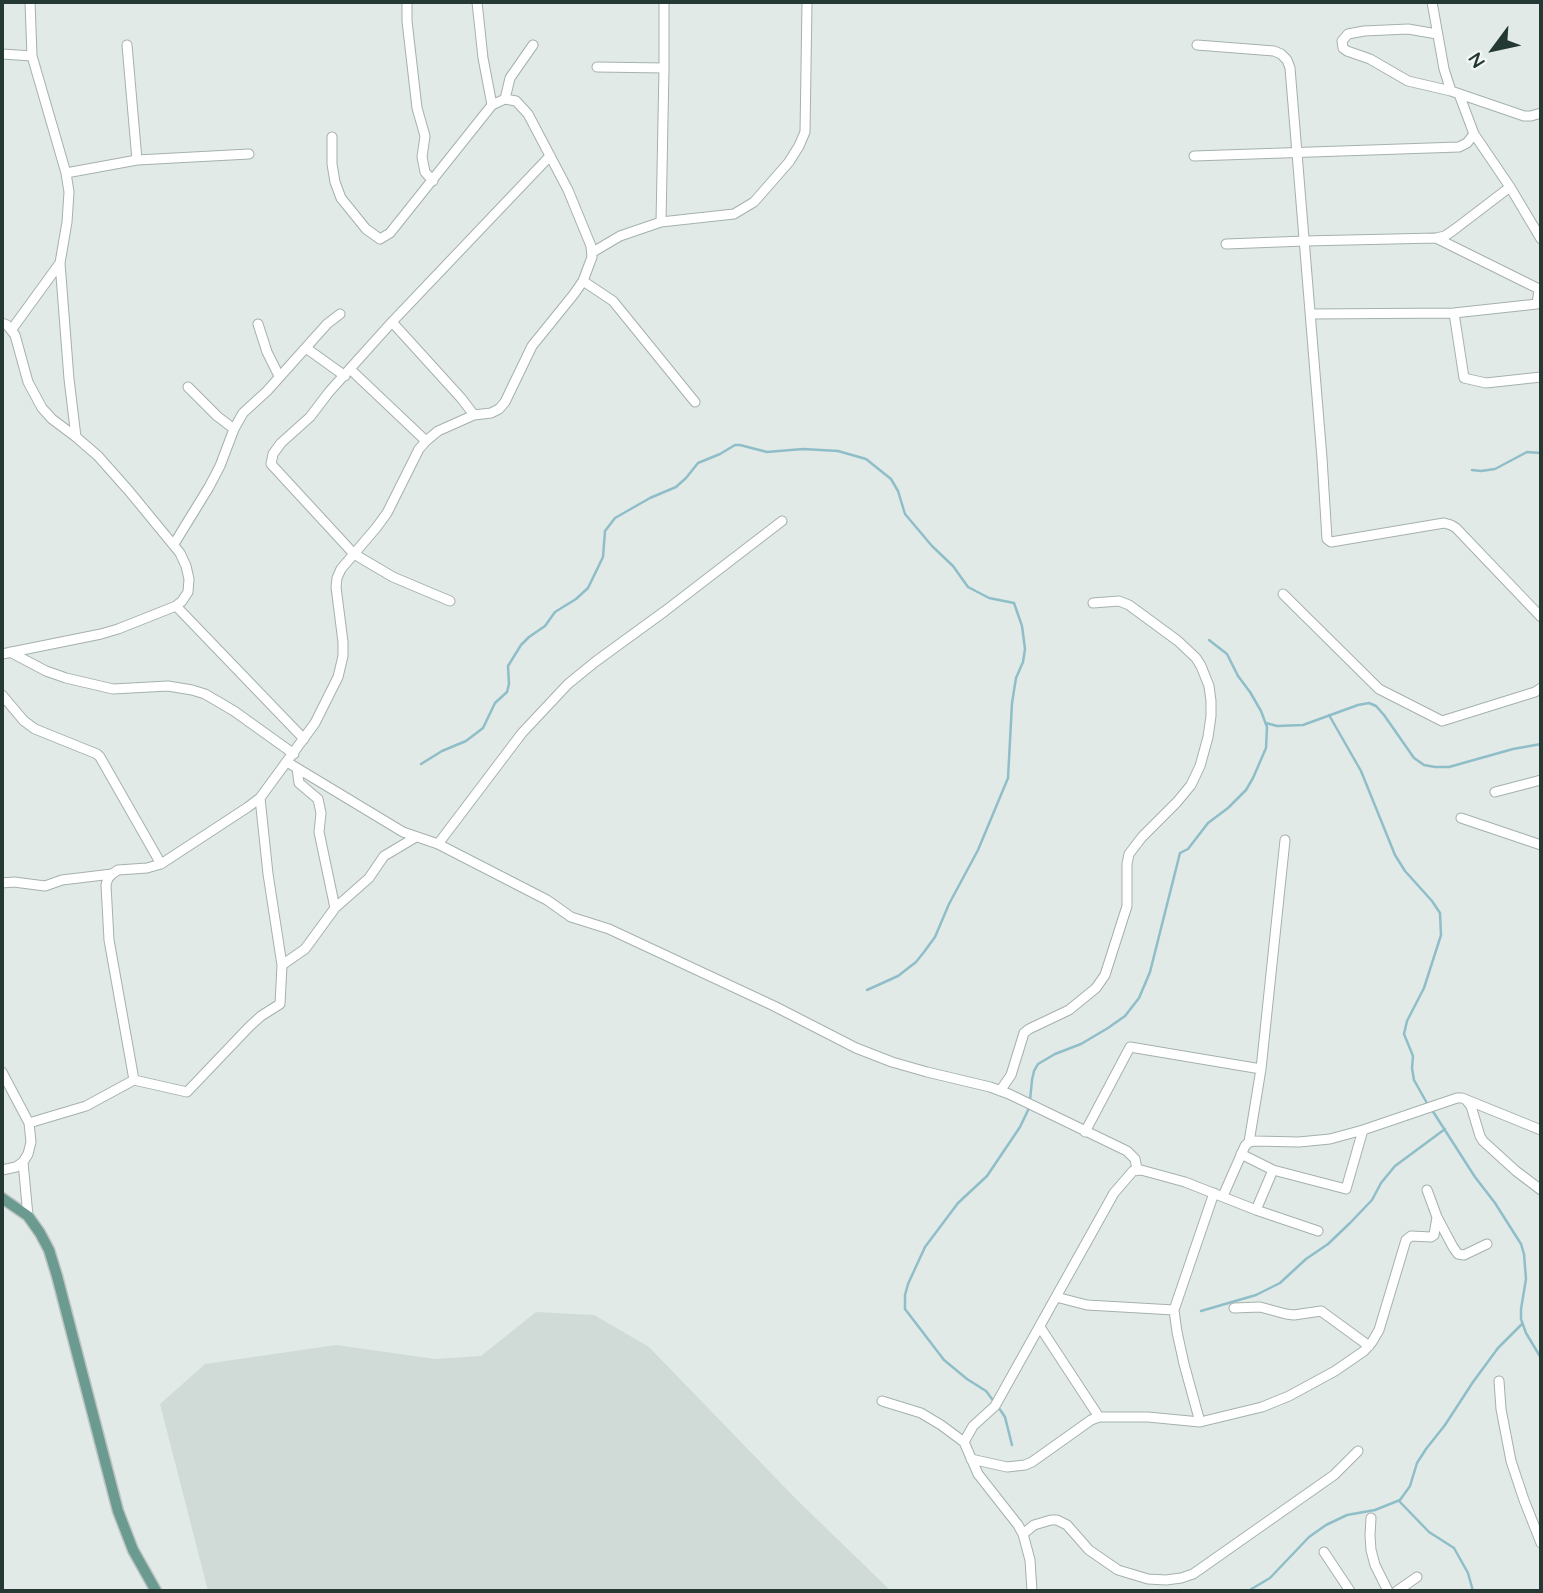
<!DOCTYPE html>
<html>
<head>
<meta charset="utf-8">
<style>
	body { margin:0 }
	#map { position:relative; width:1543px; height:1593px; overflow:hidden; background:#e1eae7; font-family:Quicksand,sans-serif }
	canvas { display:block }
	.frame { position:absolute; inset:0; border:4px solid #243934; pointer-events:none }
	.north { position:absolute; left:1459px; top:14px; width:70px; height:70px; -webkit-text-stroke:5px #f1f7f4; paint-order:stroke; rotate:237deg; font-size:19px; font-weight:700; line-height:28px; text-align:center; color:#243934 }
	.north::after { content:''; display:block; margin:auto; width:24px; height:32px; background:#243934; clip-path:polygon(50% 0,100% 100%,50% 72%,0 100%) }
</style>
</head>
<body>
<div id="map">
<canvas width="1543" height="1593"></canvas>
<div class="frame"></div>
<div class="north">N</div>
</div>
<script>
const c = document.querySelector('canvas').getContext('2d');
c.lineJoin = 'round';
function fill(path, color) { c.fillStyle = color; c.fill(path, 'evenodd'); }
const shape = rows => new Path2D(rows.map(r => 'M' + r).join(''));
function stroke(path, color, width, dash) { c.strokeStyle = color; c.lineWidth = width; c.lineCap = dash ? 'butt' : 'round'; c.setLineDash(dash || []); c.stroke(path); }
const built = shape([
	[536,1312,594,1315,649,1347,797,1500,891,1591,208,1591,160,1404,205,1364,336,1345,435,1359,481,1356]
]);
const stream = shape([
	[1472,470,1481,471,1495,469,1527,452,1541,453],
	[1329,715,1361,771,1395,855,1405,871,1432,901,1440,913,1441,935,1424,988,1407,1021,1404,1034,1413,1056,1412,1068,1414,1080,1428,1105],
	[1266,723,1277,726,1303,725,1358,705,1369,703,1376,706,1384,715,1414,758,1424,765,1435,767,1449,767,1513,749,1541,744],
	[421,764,442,751,466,741,483,728,495,703,507,692,509,684,508,666,521,645,529,637,545,626,555,612,576,599,588,588,603,557,605,531,615,518,650,498,676,487,686,478,698,463,720,454,735,445,740,445,767,452,803,449,838,451,866,459,891,479,898,491,905,514,932,546,953,566,968,587,989,598,1014,603,1022,626,1025,649,1023,662,1016,678,1012,703,1008,778,978,850,949,904,935,937,924,952,916,962,898,976,867,990],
	[1030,1100,1032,1080,1034,1071,1038,1064,1055,1054,1081,1044,1108,1028,1125,1016,1139,998,1150,972,1180,853,1188,849,1208,823,1228,808,1246,790,1253,778,1266,748,1267,727,1261,711,1250,692,1238,676,1227,654,1209,640],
	[1432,1110,1475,1177,1495,1203,1521,1244,1524,1254,1526,1279,1521,1309,1521,1319,1526,1333,1541,1358],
	[1201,1311,1256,1295,1280,1283,1306,1259,1328,1244,1350,1223,1372,1200,1381,1183,1395,1166,1445,1129],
	[1012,1445,1005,1417,1001,1411,986,1391,967,1379,944,1360,905,1309,905,1295,908,1284,925,1247,958,1203,987,1176,1020,1127,1030,1106],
	[1399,1501,1429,1532,1454,1548,1468,1573,1473,1591],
	[1248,1591,1270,1578,1309,1537,1326,1525,1347,1515,1375,1510,1400,1500,1410,1486,1417,1463,1426,1449,1445,1425,1473,1382,1498,1348,1522,1324]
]);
const minor = shape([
	[30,2,32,56,66,173,69,192,67,222,60,263,69,379,76,437],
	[407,2,407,21,417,108,425,136,422,157,425,172,433,181],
	[477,2,483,58,492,105],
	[1432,2,1444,69,1451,91],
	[1437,34,1408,29,1364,31,1348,34,1342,41,1343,48,1347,51,1370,59,1408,81,1451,91,1524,116,1531,116,1541,113],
	[127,45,137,160],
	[1197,45,1274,51,1281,54,1287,60,1290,68,1322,458,1327,539,1331,542,1444,523,1451,525,1456,528,1541,617],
	[2,54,32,56],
	[597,67,664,68],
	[1459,94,1474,134,1510,187,1541,239],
	[505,99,510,78,533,45],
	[1194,156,1459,147,1467,143,1474,134],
	[66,173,137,160,249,154],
	[661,222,734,214,754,202,789,162,799,146,805,132,807,2],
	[1226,244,1305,241,1436,238,1445,236,1455,229,1510,187],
	[593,252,620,236,661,222,664,68,664,2],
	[583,281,613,301,695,402],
	[1454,313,1464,378,1486,383,1541,377],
	[1311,314,1454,313,1537,304,1539,289,1436,238],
	[392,322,329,392,310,417,281,443,273,454,271,464,354,554,393,577,450,601],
	[2,323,7,325,15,335,28,382,42,408,52,419,76,437,98,456,129,491,180,553,186,566,189,579,188,592,182,601,176,606,118,629,101,634,2,654],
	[258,324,267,352,279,376],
	[12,329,60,263],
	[306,348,345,376],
	[350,369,426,441],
	[188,387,217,416,234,429],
	[474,415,461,398,392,322,550,156],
	[174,544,209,487,220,466,234,429,243,413,267,391,327,324,340,314],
	[1283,594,1379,689,1442,721,1535,692,1541,688],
	[176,606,304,739],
	[10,652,46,671,66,678,113,689,168,686,192,690,205,694,234,711,294,754],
	[2,695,24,721,35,729,97,754,100,757,161,864],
	[287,762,403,832,438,844,547,900,571,917,609,929,774,1006,856,1048,892,1062,927,1072,990,1087,1009,1094,1127,1151,1135,1159,1137,1169],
	[297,768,299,783,318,799,321,813,319,832,335,908],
	[1495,792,1541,780],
	[1461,818,1541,845],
	[438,844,522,733,568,684,595,662,665,611,782,521],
	[2,883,14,882,45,886,62,880,112,874],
	[282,965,305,949,335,908,369,878,384,856,416,837],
	[2,1072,29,1123,31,1142,28,1154,23,1162,16,1167,2,1170],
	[134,1080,187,1092,249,1027,261,1016,280,1004,282,965,268,874,260,798],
	[1000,1091,1011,1075,1024,1033,1029,1029,1069,1010,1096,988,1105,975,1127,906,1127,864,1129,854,1142,837,1177,802,1191,785,1200,766,1208,737,1211,716,1211,701,1209,686,1201,666,1196,658,1178,641,1129,605,1119,601,1093,603],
	[1467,1101,1471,1106,1480,1136,1483,1141,1516,1171,1541,1190],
	[29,1123,86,1106,134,1080,109,940,106,885,108,878,112,874,118,870,147,868,161,864,248,807,260,798,315,723,338,677,343,656,343,642,336,587,337,578,341,569,376,528,387,513,419,449,426,441,438,431,474,415,491,413,499,409,505,402,532,346,574,294,583,281,592,257,591,246,568,190,528,114,516,101,505,99,492,105,390,233,380,239,366,229,341,198,335,182,332,164,332,137],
	[1085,1132,1130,1047,1261,1069,1285,840],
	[1249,1142,1261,1069],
	[1241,1154,1273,1170,1346,1189,1363,1130],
	[23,1162,28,1216],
	[1427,1190,1437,1217,1453,1247,1458,1254,1464,1255,1487,1244],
	[1223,1196,1245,1146,1249,1142,1255,1141,1299,1142,1330,1139,1363,1130,1457,1098,1462,1098,1541,1130],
	[1256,1210,1273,1170],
	[1056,1297,1087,1305,1174,1310],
	[1234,1308,1260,1307,1286,1314,1294,1315,1321,1311,1369,1346],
	[1040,1327,1099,1417],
	[1499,1381,1501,1409,1511,1461,1524,1500,1541,1543],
	[882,1401,921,1413,941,1425,964,1442,978,1474,1018,1525,1023,1534,1030,1560,1032,1591],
	[1200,1422,1184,1364,1177,1332,1174,1310,1214,1193],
	[964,1442,973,1426,995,1406,1114,1193,1133,1171,1141,1170,1185,1182,1256,1210,1318,1231],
	[971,1459,1007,1467,1025,1465,1032,1462,1091,1420,1099,1417,1148,1417,1200,1422,1262,1407,1289,1396,1335,1371,1364,1351,1372,1342,1379,1330,1406,1240,1411,1236,1431,1237,1434,1235,1437,1217],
	[1371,1518,1370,1535,1371,1550,1375,1565,1388,1591],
	[1023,1534,1034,1525,1051,1520,1057,1520,1067,1525,1089,1550,1118,1570,1148,1579,1166,1580,1181,1578,1193,1574,1334,1475,1358,1451],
	[1324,1552,1350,1591],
	[1397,1591,1417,1577]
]);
const major = shape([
	[2,1198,28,1216,40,1233,49,1250,57,1276,118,1511,133,1550,156,1591]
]);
fill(built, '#d0dad6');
stroke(stream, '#8fbec9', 2.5);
stroke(minor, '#a5b1ae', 11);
stroke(major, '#bdc4c2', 13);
stroke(minor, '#fff', 9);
stroke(major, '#6b9b90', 10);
</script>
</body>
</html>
